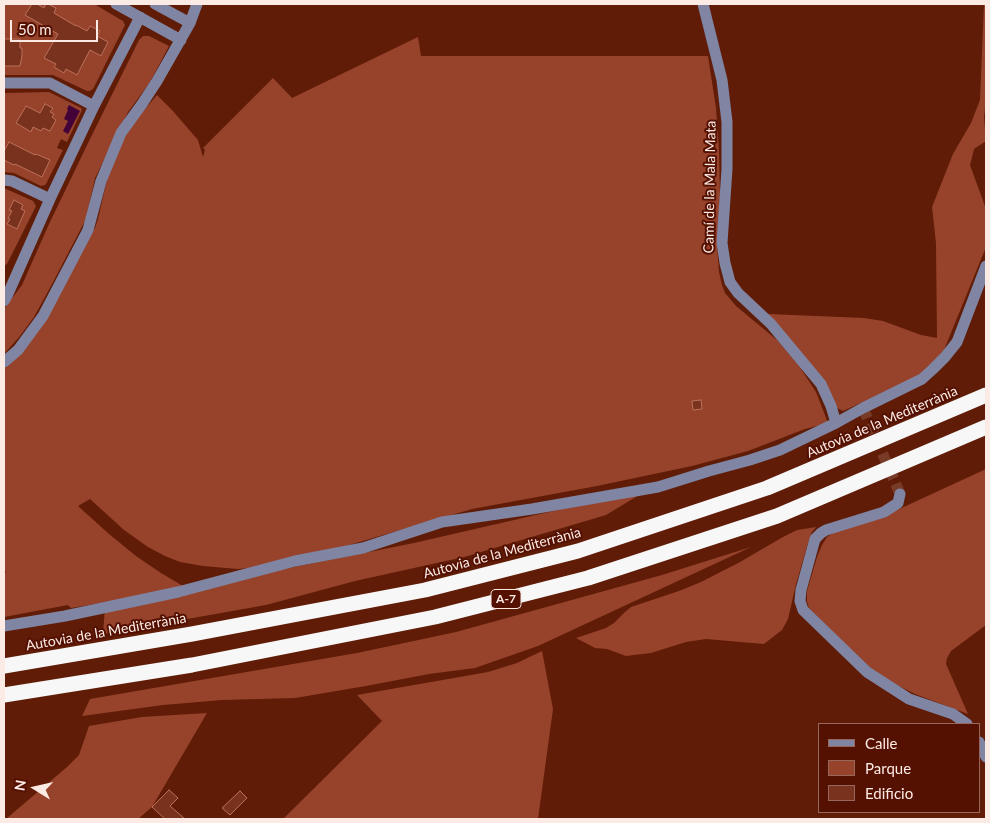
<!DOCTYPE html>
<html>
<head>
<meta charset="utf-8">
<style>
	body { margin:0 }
	#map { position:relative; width:990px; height:823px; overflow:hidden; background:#601c07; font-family:Lato,sans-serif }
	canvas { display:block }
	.frame { position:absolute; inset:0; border:5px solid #fceae5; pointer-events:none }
	.legend { position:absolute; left:818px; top:723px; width:162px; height:90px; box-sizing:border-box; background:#541000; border:1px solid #97675c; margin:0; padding:6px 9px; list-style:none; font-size:15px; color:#fceae5 }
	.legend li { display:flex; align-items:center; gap:10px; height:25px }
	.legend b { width:25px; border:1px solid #97675c }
	.north { position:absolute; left:10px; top:763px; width:50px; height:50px; -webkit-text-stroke:4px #541000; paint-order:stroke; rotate:280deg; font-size:14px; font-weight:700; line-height:20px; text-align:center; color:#fceae5 }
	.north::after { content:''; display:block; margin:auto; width:18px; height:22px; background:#fceae5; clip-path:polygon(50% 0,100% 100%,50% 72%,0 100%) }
	.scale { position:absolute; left:10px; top:20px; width:88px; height:22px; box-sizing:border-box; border:2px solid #fceae5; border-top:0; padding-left:6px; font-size:15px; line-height:18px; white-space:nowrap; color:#fceae5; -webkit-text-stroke:4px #541000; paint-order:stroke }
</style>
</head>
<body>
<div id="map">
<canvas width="990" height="823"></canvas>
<div class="frame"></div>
<ul class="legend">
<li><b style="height:6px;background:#7f85a3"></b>Calle</li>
<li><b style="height:14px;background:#97432b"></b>Parque</li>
<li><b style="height:14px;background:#78321e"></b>Edificio</li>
</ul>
<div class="north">N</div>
<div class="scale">50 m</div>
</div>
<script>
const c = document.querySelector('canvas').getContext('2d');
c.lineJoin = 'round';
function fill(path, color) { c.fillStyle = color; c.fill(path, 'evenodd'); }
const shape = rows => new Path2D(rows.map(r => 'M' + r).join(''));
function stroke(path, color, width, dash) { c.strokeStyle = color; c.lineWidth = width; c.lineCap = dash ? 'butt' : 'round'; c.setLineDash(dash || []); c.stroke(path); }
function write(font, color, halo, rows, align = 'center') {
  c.font = font + ' Lato,sans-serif'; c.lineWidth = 4; c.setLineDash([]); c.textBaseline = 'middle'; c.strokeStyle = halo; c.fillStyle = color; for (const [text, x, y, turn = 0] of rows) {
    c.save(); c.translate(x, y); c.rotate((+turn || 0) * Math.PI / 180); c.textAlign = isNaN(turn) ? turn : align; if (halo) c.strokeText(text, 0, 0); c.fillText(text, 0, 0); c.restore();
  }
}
const green = shape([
	[4,4,94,4,123,21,125,25,93,89,90,91,87,91,53,75,4,75],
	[984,4,986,4,986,98,984,117,986,141,974,149,970,165,986,209,986,247,944,350,921,376,843,411,835,407,768,314,864,318,883,321,921,335,937,338,936,243,932,207,953,154,971,123,980,100],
	[143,36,149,36,169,46,150,82,128,112,95,178,86,219,52,284,34,317,20,336,4,354,4,309,22,285,49,224,90,139,139,40],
	[418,37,421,56,708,56,716,108,719,151,720,200,717,246,719,272,722,285,725,293,736,306,777,340,799,366,816,392,828,423,805,429,748,451,692,466,597,486,472,509,339,548,260,567,238,569,203,566,180,562,165,556,148,547,124,530,90,499,78,506,109,534,136,556,161,573,183,586,143,596,71,608,68,605,4,617,4,574,6,572,4,569,4,369,15,359,95,228,98,219,109,171,115,154,133,123,157,95,172,110,198,140,203,157,205,150,203,148,273,78,292,98],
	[49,92,81,108,82,110,67,142,61,139,57,148,63,150,46,184,45,185,41,186,14,173,4,172,4,93],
	[4,188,33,201,36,206,7,264,4,266],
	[986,469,986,625,951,651,947,658,946,664,968,714,915,694,897,685,866,665,809,608,807,602,807,591,817,557,822,545,827,537,834,532,895,511],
	[649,489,606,515,464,557,355,581,266,605,103,634,105,607,199,586,414,543],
	[816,527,812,532,808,543,796,584,788,619,782,630,764,644,706,639,686,642,651,653,626,656,607,649,595,648,576,638,606,628,614,623,625,612,631,607,679,591,701,582,740,562,783,537,797,530],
	[751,547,538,646,475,668,429,674,366,686,295,698,222,700,163,705,82,716,90,699,357,653,456,632,662,575],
	[542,651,553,709,538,819,283,819,382,721,357,695,488,672,517,663],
	[207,713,152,807,138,819,6,819,67,767,79,755,89,726,142,717]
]);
const water = shape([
	[69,105,80,111,68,134,63,131,68,121,64,119,68,110,67,109]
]);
const building = shape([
	[32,4,37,4,44,8,46,4,48,4,56,8,54,13,76,26,76,25,87,31,90,26,100,31,97,36,108,42,101,56,90,50,77,75,66,69,64,73,54,67,56,64,44,58,58,34,25,15,32,4],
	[4,39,20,39,20,48,22,48,22,56,20,66,4,66,4,39],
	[45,104,53,108,50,112,54,114,52,117,56,120,50,131,43,128,41,131,33,127,31,132,16,123,26,106,40,113,45,104],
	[9,142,35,155,36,154,50,160,42,177,15,164,14,165,4,160,4,151,9,142],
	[14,200,23,205,21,209,25,211,17,229,7,224,10,219,8,218,12,211,9,210,14,200],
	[701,400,702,409,693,410,692,401,701,400],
	[169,790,178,798,170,806,185,819,165,819,152,807,169,790],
	[240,791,247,798,230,815,222,808,240,791]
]);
const minorTunnel = shape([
	[863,408,900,494]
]);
const minor = shape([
	[116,4,181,40],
	[155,4,190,23],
	[703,4,722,80,727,122,727,169,722,243,725,263,730,282,738,293,771,324,821,384,831,406,836,423],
	[4,83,50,83,94,106],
	[4,180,12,181,50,199],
	[4,301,7,296,50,199,94,106,140,17],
	[4,362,18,350,43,316,88,230,101,181,121,133,142,104,157,81,190,23,197,4],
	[900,494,898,503,884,512,826,530,821,533,815,539,801,590,800,601,803,610,867,672,909,699,953,714,967,724],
	[4,626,65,616,178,592,295,561,363,548,442,522,532,509,658,487,709,471,750,460,780,450,836,423,863,408,922,379,933,369,945,357,957,342,986,266],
	[979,742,986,757]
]);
const highway = shape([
	[4,666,192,634,425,590,578,551,767,488,986,395],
	[4,695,192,665,435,617,588,578,777,516,986,427]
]);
const shields = [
	[506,599,30]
];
const shieldNames = [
	["A-7",506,599]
];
const streetNames = [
	["Camí de la Mala Mata",710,187,-89],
	["Autovia de la Mediterrània",882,422,-23],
	["Autovia de la Mediterrània",502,553,-15],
	["Autovia de la Mediterrània",106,632,-10]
];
fill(green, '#97432b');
fill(water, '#430238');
fill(building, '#78321e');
stroke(building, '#bd705a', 1);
stroke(minorTunnel, '#773b28', 11, [11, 5.5]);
stroke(minor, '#7f85a3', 11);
stroke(highway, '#f7f7f7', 15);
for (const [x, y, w] of shields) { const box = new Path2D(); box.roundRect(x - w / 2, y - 9.5, w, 19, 4); c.fillStyle = '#541000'; c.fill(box); stroke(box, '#fceae5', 1); }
write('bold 12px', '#fceae5', null, shieldNames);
write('14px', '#fceae5', '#541000', streetNames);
</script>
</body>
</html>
